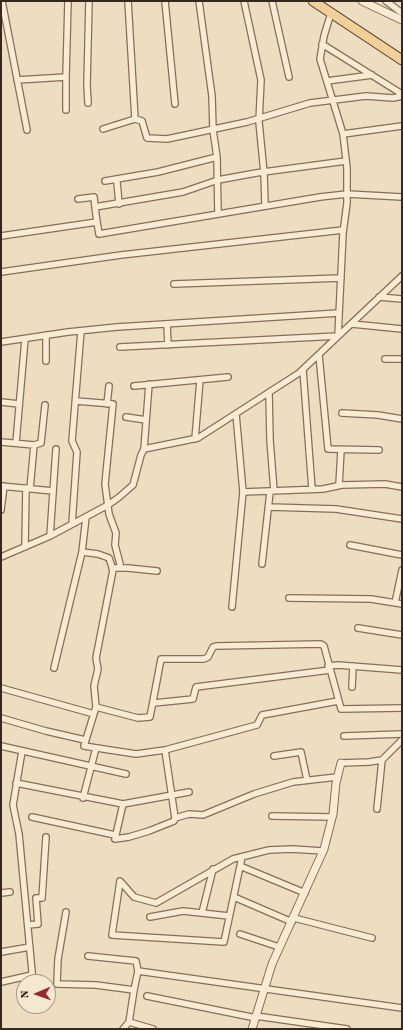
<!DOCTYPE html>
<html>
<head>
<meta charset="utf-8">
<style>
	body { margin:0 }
	#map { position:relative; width:403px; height:1030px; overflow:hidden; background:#edddc1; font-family:"Source Serif 4",serif }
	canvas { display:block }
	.frame { position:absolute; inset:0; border:2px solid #36281d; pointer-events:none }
	.north { position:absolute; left:16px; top:974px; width:40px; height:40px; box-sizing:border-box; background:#f4e8d0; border:1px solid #a89b88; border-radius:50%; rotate:268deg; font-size:11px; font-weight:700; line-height:16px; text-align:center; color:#36281d }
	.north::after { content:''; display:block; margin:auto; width:14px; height:18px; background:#942a31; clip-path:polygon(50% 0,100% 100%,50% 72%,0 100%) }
</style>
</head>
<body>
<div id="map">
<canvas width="403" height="1030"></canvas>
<div class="frame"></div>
<div class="north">N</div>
</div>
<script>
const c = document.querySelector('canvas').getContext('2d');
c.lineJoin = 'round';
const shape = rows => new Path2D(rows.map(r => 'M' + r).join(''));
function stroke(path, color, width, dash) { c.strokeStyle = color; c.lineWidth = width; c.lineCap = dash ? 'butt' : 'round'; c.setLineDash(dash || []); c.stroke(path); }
const minor = shape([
	[2,1,27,130],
	[165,1,175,104],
	[199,1,212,96,213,130,217,157,218,214],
	[244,1,261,80,259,122,264,173,265,205],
	[272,1,289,77],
	[386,1,402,13],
	[322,44,402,94],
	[66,77,66,110],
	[17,80,66,77,68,1],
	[327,81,372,75],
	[88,103,87,85,89,1],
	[135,119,142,121,147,138,167,139,247,122,310,103,366,96,393,98,402,96],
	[103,129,135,119,128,1],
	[343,134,402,126],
	[105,181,158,172,217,157],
	[117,182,119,204],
	[78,199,94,197,95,207],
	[97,222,95,207,183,192,218,180,256,173,346,161],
	[1,236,97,222,99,234,320,197,347,194,402,197],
	[1,272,121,255,343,230],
	[174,284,341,278],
	[379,297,402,299],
	[167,324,168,345],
	[352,324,402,329],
	[1,342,68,332,117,327,339,313],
	[120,347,338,336,343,233,347,203,347,168,343,134,320,59,324,36,331,13],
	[319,355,328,449,379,450],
	[385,359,402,359],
	[46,361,46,335],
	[303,370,312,489],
	[134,386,228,377],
	[269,393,270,440,274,491],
	[76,401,113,404,105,484,109,514,116,533,115,545,120,564],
	[1,402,19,404],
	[107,404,109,386],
	[342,413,378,415,402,419],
	[126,417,146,420],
	[195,439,200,380],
	[1,442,34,445,41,443,45,405],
	[16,443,25,339],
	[144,449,149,384],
	[339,485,341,450],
	[1,486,53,491],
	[30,489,34,445],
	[243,492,323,489,342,485,385,484,402,487],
	[269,507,336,509,402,519],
	[1,510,4,486],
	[72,524,77,452,72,441,81,331],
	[50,536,56,449],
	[350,545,402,555],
	[25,547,26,488],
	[82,552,98,554,109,558,113,570,96,658,98,669,94,686,96,707,84,746,136,754,165,750,175,818],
	[1,557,50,536,108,505,118,498,133,485,141,455,144,449,198,438,299,373,402,276],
	[262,564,270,492],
	[112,568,128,568,157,571],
	[289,598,371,599,402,604],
	[395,603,402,570],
	[232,607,243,492,236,414],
	[358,628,402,635],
	[328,666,338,665,402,670],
	[54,668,82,552,86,517],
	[352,687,353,666],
	[1,688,94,714],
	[154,703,193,699,196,687,330,670],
	[96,707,138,718,150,717,161,659,204,659,208,657,213,647,216,646,321,644,324,646,341,709,402,708],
	[1,718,46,731,85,740],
	[344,736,402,734],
	[1,746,126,774],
	[165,750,257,725,262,715,338,701],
	[22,751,13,805,19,834,33,982],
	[274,756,301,752,307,780],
	[341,763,369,762,382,760,402,740],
	[16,783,123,804,189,792],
	[83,798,96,748],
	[123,804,115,839,129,837,149,831,174,821,175,818,189,814,203,815,254,794,293,782,337,777],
	[377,809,382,760],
	[272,816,332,817],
	[32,817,115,835],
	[242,857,224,942,112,935,120,881,134,897,156,903,233,859,269,850,292,849,323,851],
	[240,866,305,893],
	[1,893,10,892],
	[234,897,292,922],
	[66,912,58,959,57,984,96,985,134,990,129,1022,153,1029],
	[202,913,213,869],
	[150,917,183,911,229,916],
	[294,918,372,938],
	[28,925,38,924,36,898,42,898,46,837],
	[240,934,279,947],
	[1,952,30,947],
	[88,956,136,961,138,971,134,990],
	[138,971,402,1008],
	[1,982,32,975],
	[147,996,256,1018],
	[37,1006,37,1007],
	[256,1016,347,1029],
	[123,1029,129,1022]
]);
const tertiary = shape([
	[362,1,402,20],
	[252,1029,272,964,324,849,333,814,336,783,341,763]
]);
const primary = shape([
	[313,1,402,60]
]);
stroke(minor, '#866e59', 8);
stroke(tertiary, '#866e59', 9);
stroke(primary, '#543d2d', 11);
stroke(minor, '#f8ebd4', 5.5);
stroke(tertiary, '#f8ebd4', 7);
stroke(primary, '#f0d099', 9);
</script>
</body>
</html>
